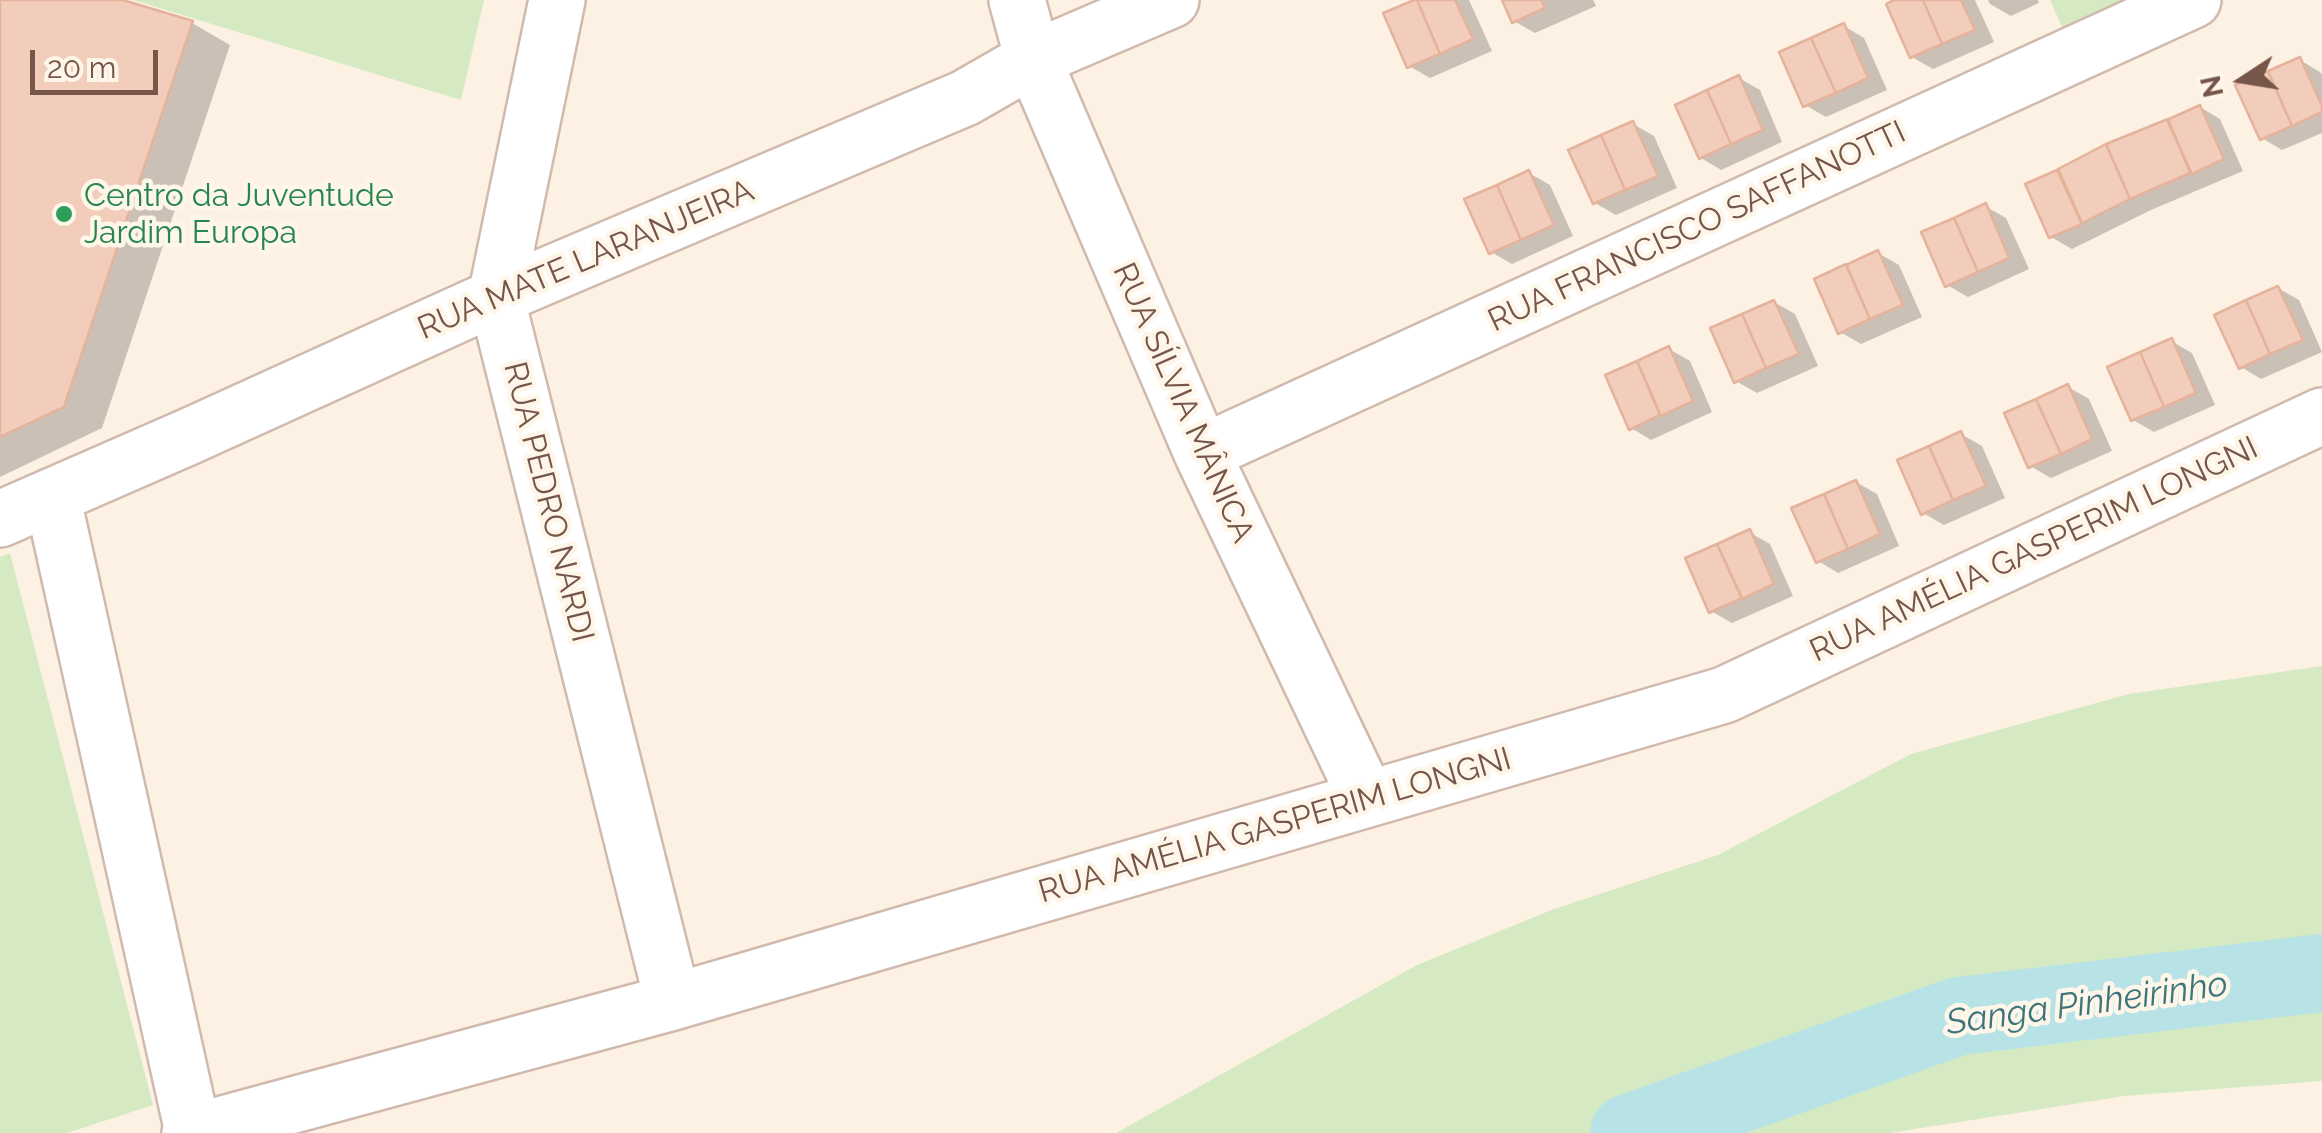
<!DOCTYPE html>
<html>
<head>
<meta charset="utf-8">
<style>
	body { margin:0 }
	#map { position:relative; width:2322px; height:1133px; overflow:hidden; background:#fdf1e4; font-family:Raleway,sans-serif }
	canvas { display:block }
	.north { position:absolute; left:2192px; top:30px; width:100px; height:100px; -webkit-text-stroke:8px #fff6ea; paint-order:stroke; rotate:258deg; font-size:28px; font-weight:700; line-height:40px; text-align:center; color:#755649 }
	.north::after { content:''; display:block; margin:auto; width:35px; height:45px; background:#755649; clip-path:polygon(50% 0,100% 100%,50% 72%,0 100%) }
	.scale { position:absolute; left:30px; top:50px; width:128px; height:45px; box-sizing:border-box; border:5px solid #755649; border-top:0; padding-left:12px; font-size:30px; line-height:35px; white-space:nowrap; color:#755649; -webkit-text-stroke:8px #fff6ea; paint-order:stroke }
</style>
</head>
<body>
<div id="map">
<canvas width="2322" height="1133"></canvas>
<div class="north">N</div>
<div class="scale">20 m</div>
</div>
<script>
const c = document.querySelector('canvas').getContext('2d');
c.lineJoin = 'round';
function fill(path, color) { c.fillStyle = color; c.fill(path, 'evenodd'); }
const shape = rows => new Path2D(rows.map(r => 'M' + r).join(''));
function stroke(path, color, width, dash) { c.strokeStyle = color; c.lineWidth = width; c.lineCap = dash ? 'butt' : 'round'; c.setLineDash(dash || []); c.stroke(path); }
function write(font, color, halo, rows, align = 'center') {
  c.font = font + ' Raleway,sans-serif'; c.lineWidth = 9; c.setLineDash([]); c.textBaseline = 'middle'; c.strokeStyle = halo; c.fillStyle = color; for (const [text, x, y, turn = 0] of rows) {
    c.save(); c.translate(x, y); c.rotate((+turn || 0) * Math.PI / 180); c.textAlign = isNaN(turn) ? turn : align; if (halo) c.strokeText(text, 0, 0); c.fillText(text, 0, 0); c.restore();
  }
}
const green = shape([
	[133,0,484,0,461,100],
	[2050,0,2148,0,2067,38],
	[10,553,153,1105,67,1133,0,1133,0,557],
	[2322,666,2322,1081,2124,1096,1890,1133,1116,1133,1417,965,1554,909,1718,855,1911,754,2129,694]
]);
const shadow = shape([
	[0,0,114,0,192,23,230,45,102,428,0,477],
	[1420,0,1469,0,1492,51,1430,78,1409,66],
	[1505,0,1593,0,1596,6,1535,33,1514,21],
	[1900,0,1975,0,1994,42,1933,69,1912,57],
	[1988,0,2038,0,2039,3,2011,16,1990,4],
	[1844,26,1864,38,1887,90,1826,117,1805,105],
	[2300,60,2320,72,2322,75,2322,133,2282,150,2262,138],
	[1739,78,1760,90,1782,142,1721,170,1701,158],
	[2200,107,2220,119,2243,171,2151,210,2072,249,2051,237,2028,186,2108,147],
	[1633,124,1654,136,1677,188,1616,215,1595,203],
	[1529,173,1550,185,1573,236,1512,264,1491,252],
	[1985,206,2006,218,2029,269,1968,297,1947,285],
	[1878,253,1899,265,1922,317,1861,344,1840,332],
	[2278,288,2299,300,2322,352,2261,379,2241,367],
	[1774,302,1795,314,1818,366,1757,393,1736,381],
	[2171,341,2192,353,2215,405,2154,432,2133,420],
	[1669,349,1690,361,1712,412,1651,440,1631,428,1608,376],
	[2068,387,2089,399,2112,451,2051,478,2030,466],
	[1961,434,1982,446,2005,498,1944,525,1923,513],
	[1856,482,1877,494,1899,546,1838,573,1818,561],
	[1749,532,1770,544,1793,596,1732,623,1711,611]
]);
const river = shape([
	[1629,1133,1959,1016,2322,973]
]);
const building = shape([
	[0,0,123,0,193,21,64,407,0,437,0,0],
	[1414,0,1417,0,1440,54,1407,68,1383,13,1414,0],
	[1417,0,1455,0,1473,39,1440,54,1417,0],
	[1502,0,1541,0,1545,8,1512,23,1502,0],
	[1894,0,1923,0,1942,44,1910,58,1886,4,1894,0],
	[1923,0,1961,0,1975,30,1942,44,1923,0],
	[1844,23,1868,78,1836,93,1811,38,1844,23],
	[1811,38,1836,93,1803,107,1779,52,1811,38],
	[2300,57,2322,106,2322,112,2292,126,2268,71,2300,57],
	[2268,71,2292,126,2260,140,2235,85,2268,71],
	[1739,75,1763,130,1731,144,1707,90,1739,75],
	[1707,90,1731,144,1699,159,1675,105,1707,90],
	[2200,105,2224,159,2192,174,2167,120,2200,105],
	[2168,119,2190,173,2130,199,2106,144,2168,119],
	[1633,121,1658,176,1625,190,1601,135,1633,121],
	[1601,135,1625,190,1593,204,1568,150,1601,135],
	[2106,144,2130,199,2082,223,2058,169,2106,144],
	[1529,170,1554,225,1521,240,1497,185,1529,170],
	[2057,170,2082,224,2049,238,2025,184,2057,170],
	[1497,185,1521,240,1489,254,1464,199,1497,185],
	[1986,203,2009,258,1978,272,1954,218,1986,203],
	[1954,218,1978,272,1945,287,1921,232,1954,218],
	[1878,250,1903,305,1870,319,1846,265,1878,250],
	[1846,264,1870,319,1838,334,1814,279,1846,264],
	[2278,286,2303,340,2270,354,2246,300,2278,286],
	[1774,300,1799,354,1766,368,1742,314,1774,300],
	[2246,300,2270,354,2239,369,2214,315,2246,300],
	[1742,314,1766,368,1734,383,1710,328,1742,314],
	[2172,338,2196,393,2164,407,2140,352,2172,338],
	[1669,346,1693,401,1661,416,1637,361,1669,346],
	[2140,352,2164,407,2131,421,2107,367,2140,352],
	[1637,361,1660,415,1629,430,1605,375,1637,361],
	[2068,384,2092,439,2061,454,2036,399,2068,384],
	[2036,399,2061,454,2028,468,2004,413,2036,399],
	[1961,431,1986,486,1953,500,1929,446,1961,431],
	[1929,446,1953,500,1921,515,1897,460,1929,446],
	[1856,480,1880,534,1848,549,1824,494,1856,480],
	[1824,494,1848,549,1816,563,1791,508,1824,494],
	[1750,529,1774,584,1742,599,1717,544,1750,529],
	[1717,544,1742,598,1709,613,1685,558,1717,544]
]);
const minor = shape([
	[557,0,496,297,673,1002],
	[1017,0,1033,59,1202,453,1367,799],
	[1202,453,2193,0],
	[52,496,193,1132],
	[0,519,190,436,496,297,965,98,1033,59,1171,0],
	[190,1133,673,1002,1724,695,2322,416]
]);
const markers = [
	[64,214,10,"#2e9e5b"]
];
const leisureNames = [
	["Centro da Juventude",84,196],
	["Jardim Europa",84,233]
];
const streetNames = [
	["RUA FRANCISCO SAFFANOTTI",1697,227,-25],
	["RUA MATE LARANJEIRA",586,260,-23],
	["RUA SÍLVIA MÂNICA",1183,403,66],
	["RUA PEDRO NARDI",548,502,76],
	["RUA AMÉLIA GASPERIM LONGNI",2034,550,-25],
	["RUA AMÉLIA GASPERIM LONGNI",1275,826,-16]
];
const waterNames = [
	["Sanga Pinheirinho",2087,1004,-8]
];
fill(green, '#d5eac2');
fill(shadow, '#0003');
stroke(river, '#b8e3e6', 78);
fill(building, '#f2cdbb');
stroke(building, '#e5b29b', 2.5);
stroke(minor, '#d0baad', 60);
stroke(minor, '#fff', 55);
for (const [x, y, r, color] of markers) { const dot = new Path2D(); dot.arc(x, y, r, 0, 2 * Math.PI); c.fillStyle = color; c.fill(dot); stroke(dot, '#fff6ea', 4); }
write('32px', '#27864d', '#fff6ea', leisureNames, 'left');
write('32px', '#755649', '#fff6ea', streetNames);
write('italic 35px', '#3c757b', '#fff6ea', waterNames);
</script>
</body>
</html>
